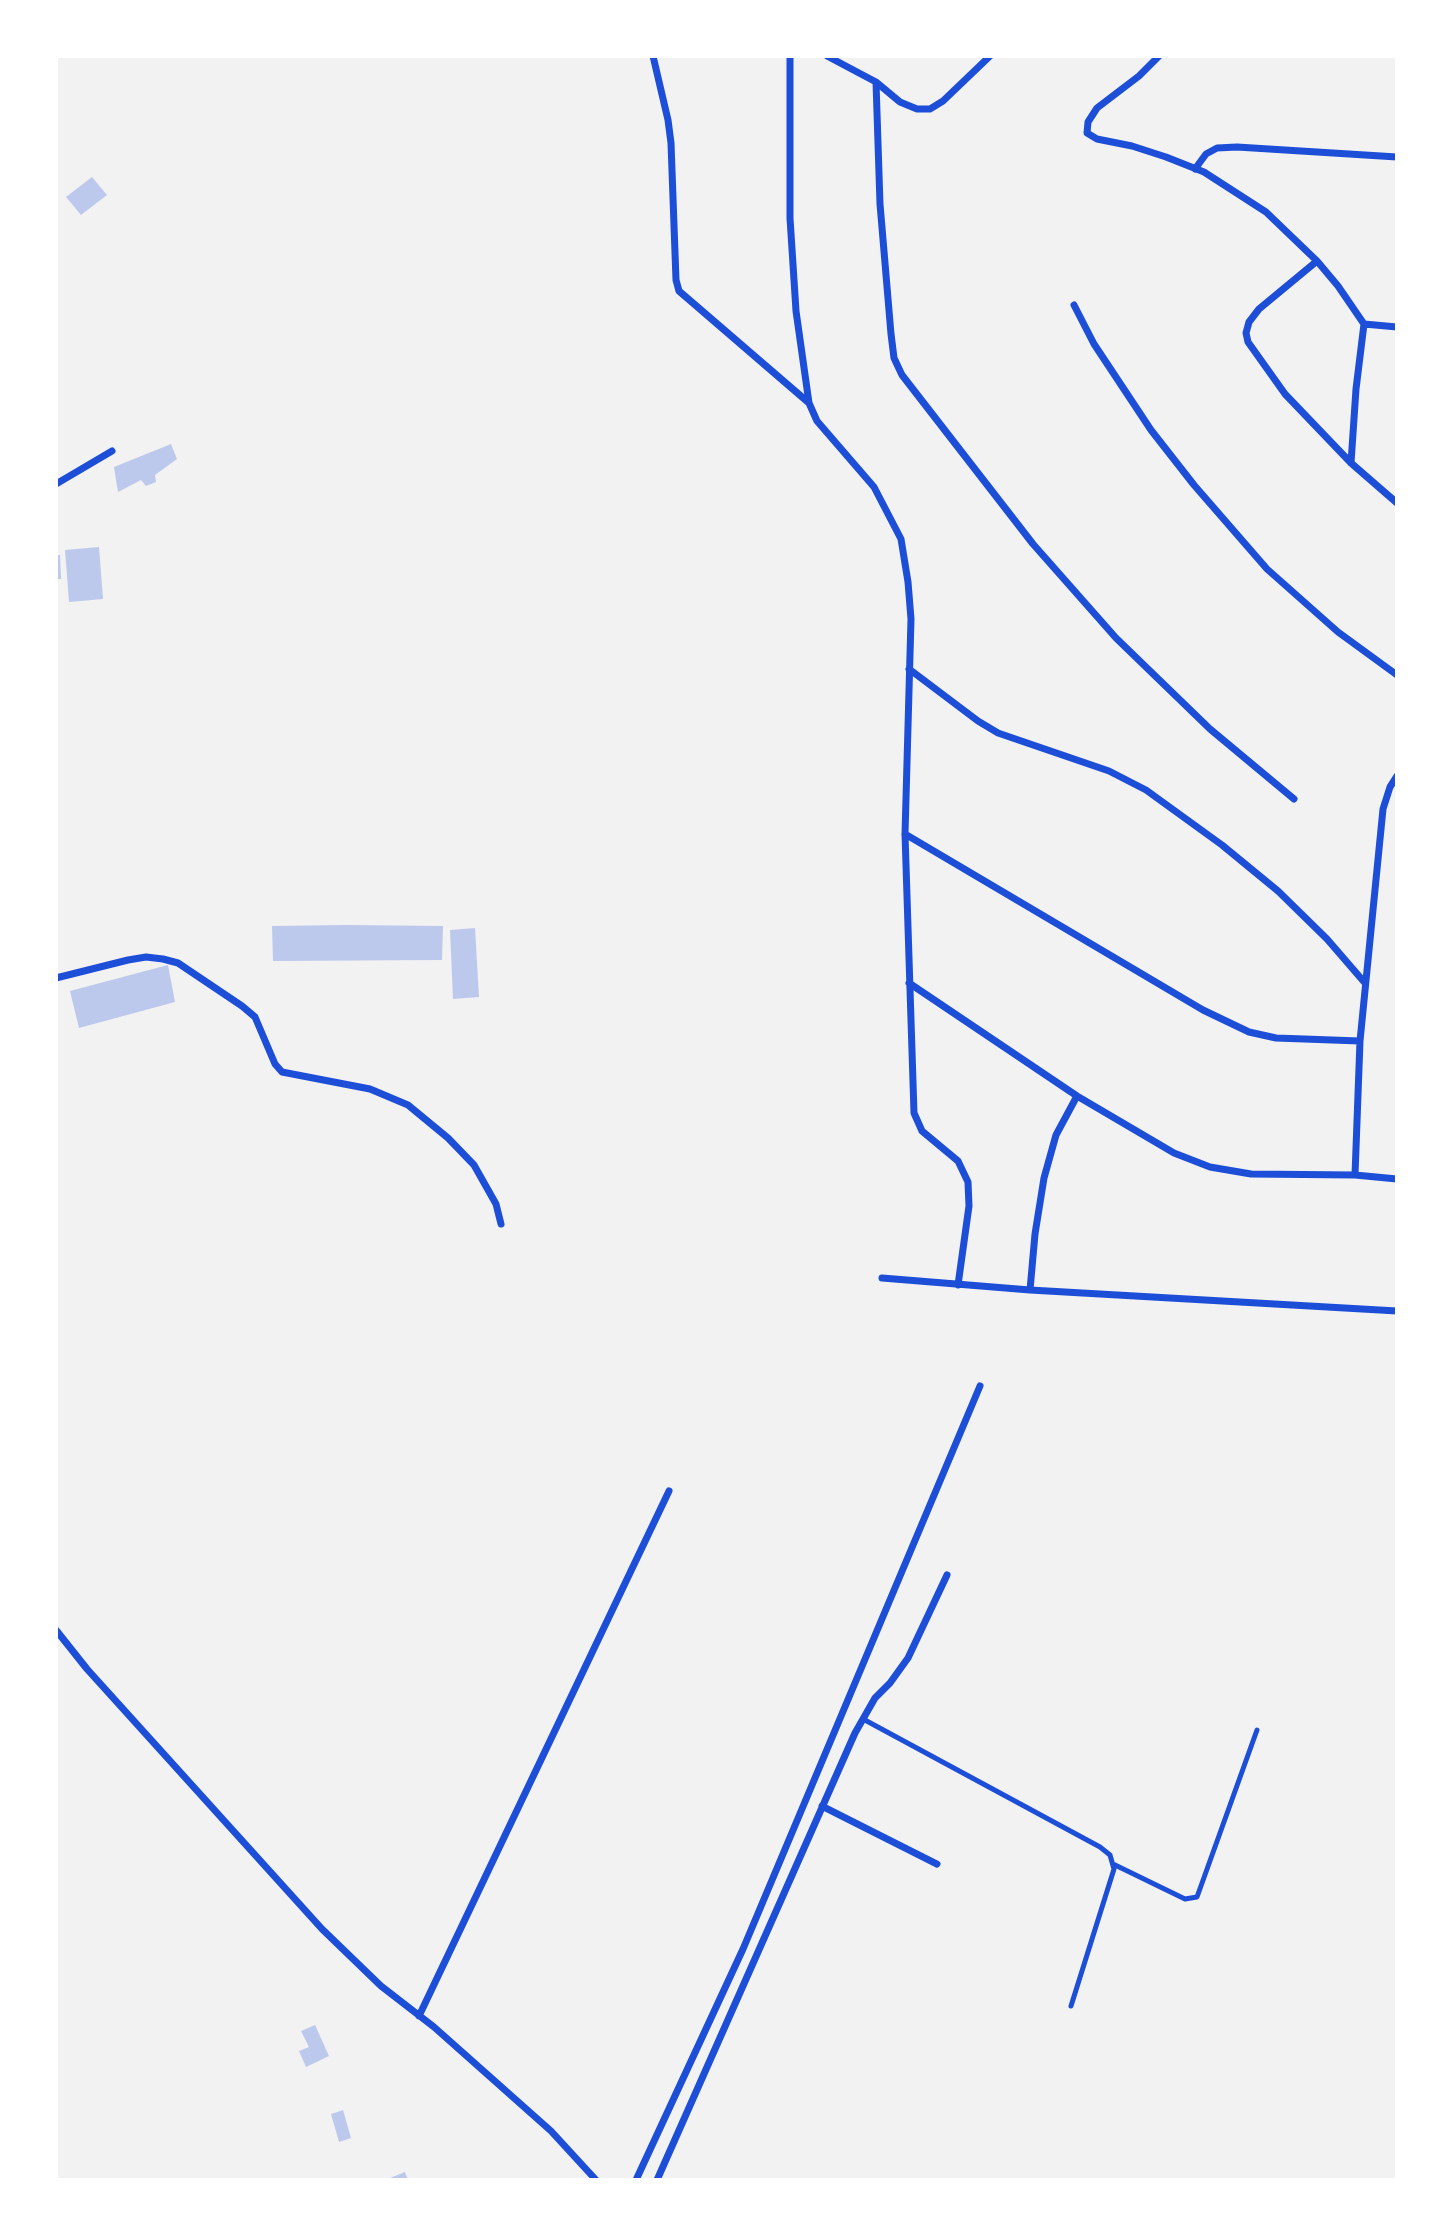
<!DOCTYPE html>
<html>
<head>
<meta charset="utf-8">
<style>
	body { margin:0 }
	#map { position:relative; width:1453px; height:2236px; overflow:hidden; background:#f2f2f2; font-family:"Work Sans",sans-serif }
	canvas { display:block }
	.frame { position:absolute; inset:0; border:58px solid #fff; pointer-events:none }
</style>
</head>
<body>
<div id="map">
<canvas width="1453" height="2236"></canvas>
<div class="frame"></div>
</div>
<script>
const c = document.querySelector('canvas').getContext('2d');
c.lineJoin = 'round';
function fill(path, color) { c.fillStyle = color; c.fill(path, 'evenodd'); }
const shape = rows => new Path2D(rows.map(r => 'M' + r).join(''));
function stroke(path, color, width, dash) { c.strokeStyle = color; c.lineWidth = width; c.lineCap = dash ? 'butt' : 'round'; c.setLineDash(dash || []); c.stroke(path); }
const building = shape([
	[92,177,107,195,81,215,66,197],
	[171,444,177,459,155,475,156,482,146,486,141,480,118,492,114,467],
	[99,547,103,599,69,602,65,550],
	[56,555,60,555,61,579,56,579],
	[347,925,443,926,442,960,273,961,272,926],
	[475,928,479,997,453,999,450,930],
	[168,965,175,1002,79,1028,70,991],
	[315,2025,329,2056,306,2067,299,2051,309,2047,301,2031],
	[343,2110,351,2138,339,2142,331,2114],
	[405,2172,408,2180,390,2180,390,2178]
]);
const service = shape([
	[863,1719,1100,1847,1110,1855,1114,1869,1071,2006],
	[1113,1864,1185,1899,1197,1897,1257,1730]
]);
const minor = shape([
	[653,56,668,120,671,143,676,280,679,291,809,403],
	[790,56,790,218,796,311,809,403,817,421,874,487,901,539,908,582,911,619,905,834,914,1113,922,1131,958,1161,968,1182,969,1206,958,1285],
	[827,56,876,82,880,204,891,334,894,358,902,375,1033,544,1116,638,1210,729,1294,799],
	[1159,56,1139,76,1097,108,1088,122,1087,133,1097,139,1132,146,1166,157,1204,172,1266,212,1317,261,1338,286,1364,324,1356,389,1351,463],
	[876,82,900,102,917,109,930,109,943,101,990,56],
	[1195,169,1206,154,1217,148,1237,147,1397,157],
	[1317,261,1259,309,1249,322,1246,333,1248,342,1285,394,1351,463,1397,503],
	[1074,305,1094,344,1151,430,1194,485,1267,569,1338,632,1397,675],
	[1364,324,1397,327],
	[56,484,112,451],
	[909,669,978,721,998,733,1109,771,1146,790,1222,845,1278,891,1327,939,1365,983],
	[905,834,1203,1010,1249,1032,1276,1038,1360,1041],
	[56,978,128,960,146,957,163,959,178,963,242,1006,255,1017,275,1064,282,1072,370,1089,408,1105,448,1138,474,1165,496,1204,501,1224],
	[909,983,1077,1096,1174,1153,1210,1167,1251,1174,1355,1175,1397,1179],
	[1355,1175,1360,1041,1383,809,1390,787,1397,776],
	[882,1278,1030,1290,1397,1311],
	[1030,1290,1035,1234,1044,1178,1056,1135,1077,1096],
	[56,1630,87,1669,322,1929,381,1986,434,2027,551,2131,596,2180],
	[822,1806,937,1864],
	[419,2016,669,1491],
	[636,2180,743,1949,980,1386],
	[657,2180,855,1733,875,1698,890,1683,908,1658,947,1575]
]);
fill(building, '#bdc9ec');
stroke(service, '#1d4ed8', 5);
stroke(minor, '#1d4ed8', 7);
</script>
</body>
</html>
